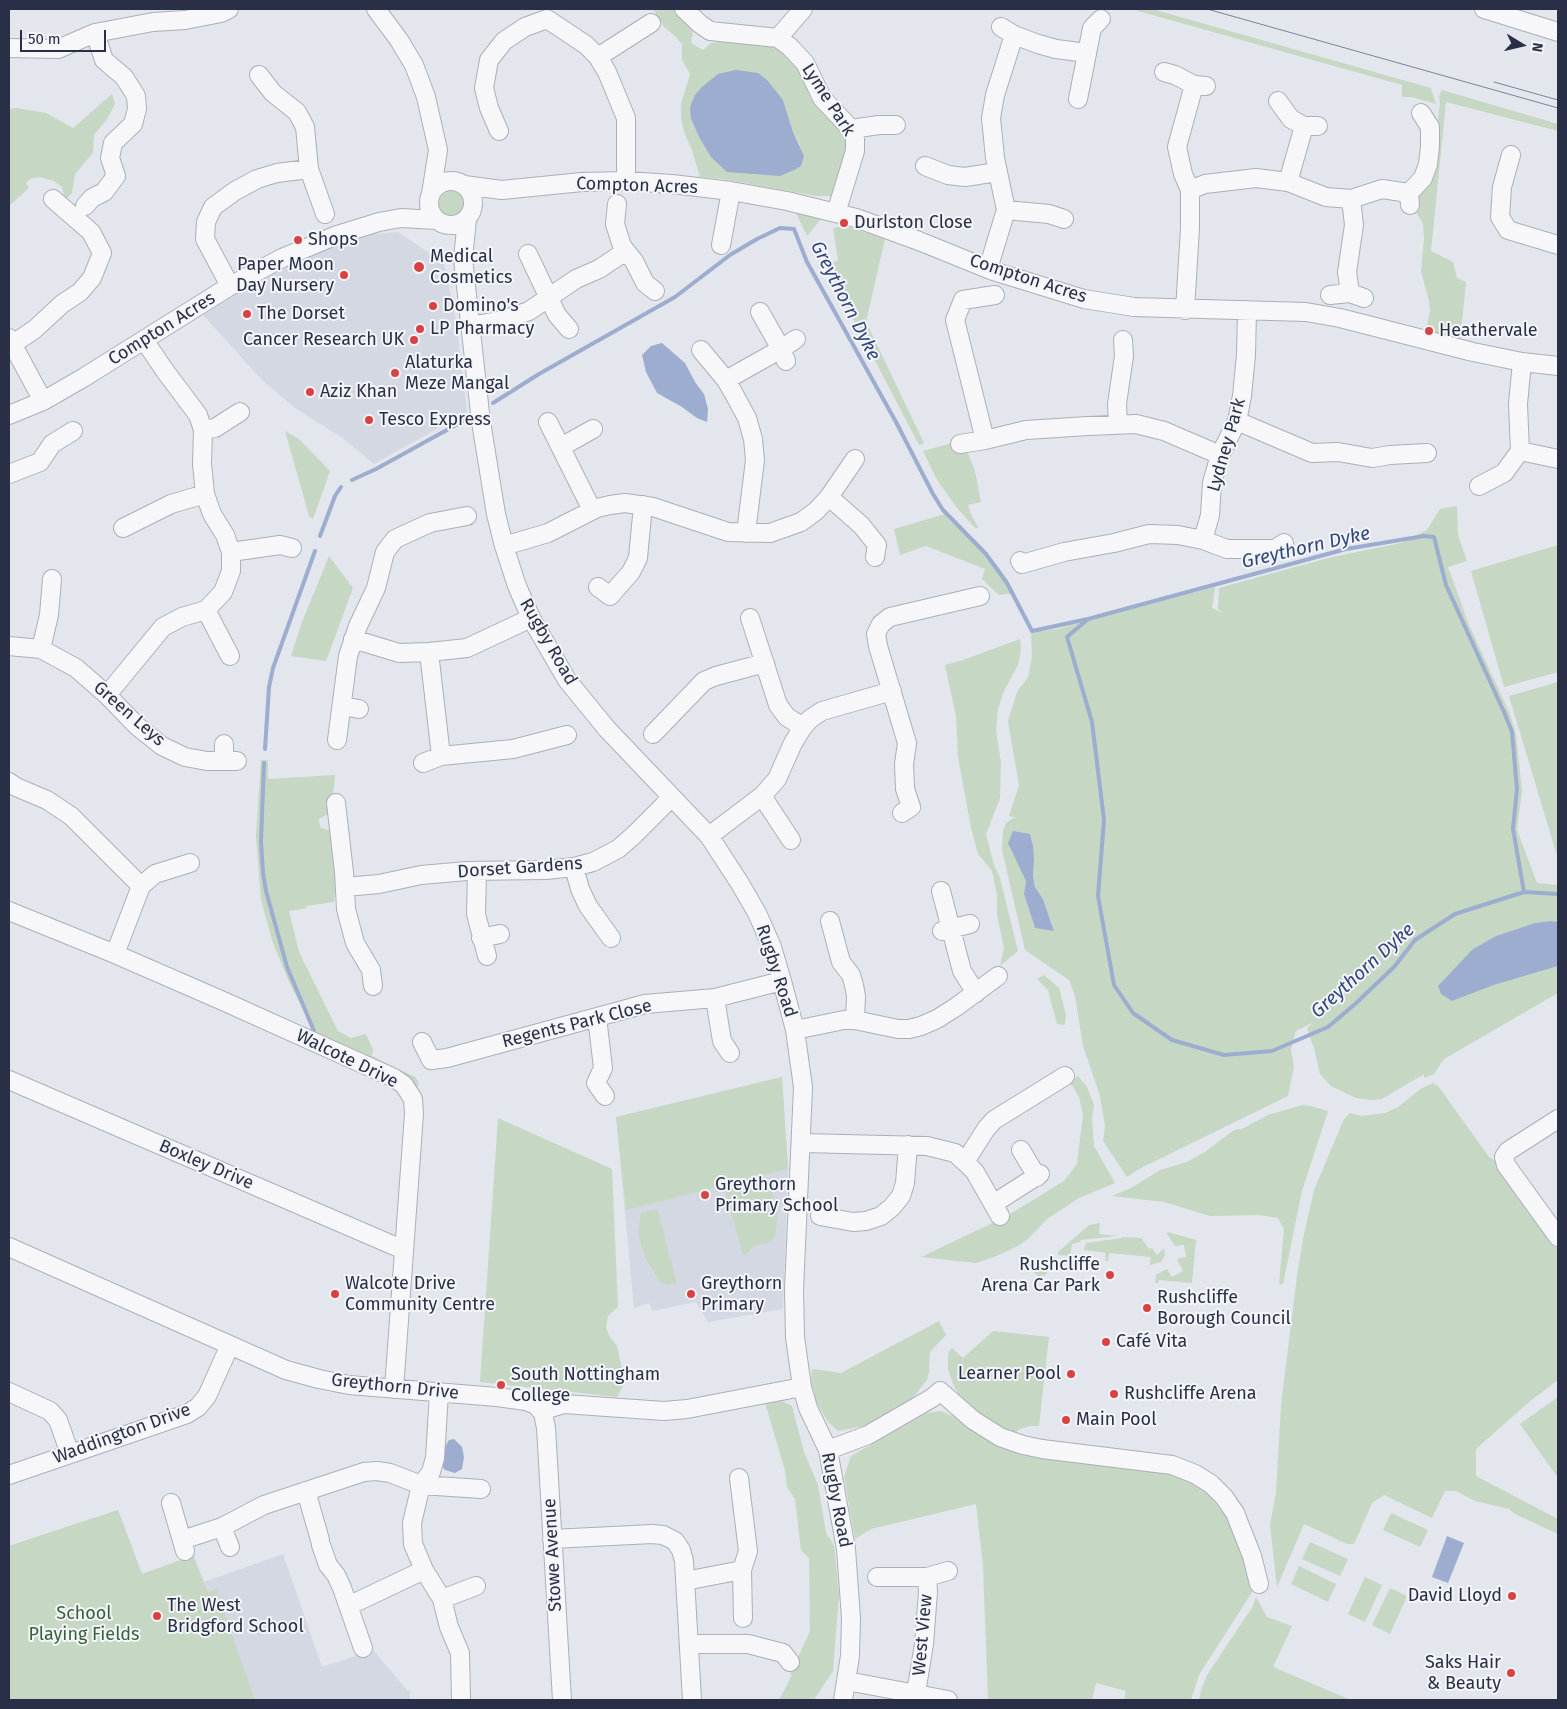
<!DOCTYPE html>
<html>
<head>
<meta charset="utf-8">
<style>
	body { margin:0 }
	#map { position:relative; width:1567px; height:1709px; overflow:hidden; background:#e3e6ec; font-family:"Fira Sans",sans-serif }
	canvas { display:block }
	.frame { position:absolute; inset:0; border:10px solid #292f46; pointer-events:none }
	.north { position:absolute; left:1497px; top:20px; width:50px; height:50px; -webkit-text-stroke:4px #f4f5f9; paint-order:stroke; rotate:99deg; font-size:14px; font-weight:700; line-height:20px; text-align:center; color:#292f46 }
	.north::after { content:''; display:block; margin:auto; width:18px; height:22px; background:#292f46; clip-path:polygon(50% 0,100% 100%,50% 72%,0 100%) }
	.scale { position:absolute; left:20px; top:30px; width:86px; height:22px; box-sizing:border-box; border:2px solid #292f46; border-top:0; padding-left:6px; font-size:15px; line-height:18px; white-space:nowrap; color:#292f46; -webkit-text-stroke:4px #f4f5f9; paint-order:stroke }
</style>
</head>
<body>
<div id="map">
<canvas width="1567" height="1709"></canvas>
<div class="frame"></div>
<div class="north">N</div>
<div class="scale">50 m</div>
</div>
<script>
const c = document.querySelector('canvas').getContext('2d');
c.lineJoin = 'round';
function fill(path, color) { c.fillStyle = color; c.fill(path, 'evenodd'); }
const shape = rows => new Path2D(rows.map(r => 'M' + r).join(''));
function stroke(path, color, width, dash) { c.strokeStyle = color; c.lineWidth = width; c.lineCap = dash ? 'butt' : 'round'; c.setLineDash(dash || []); c.stroke(path); }
function write(font, color, halo, rows, align = 'center') {
  c.font = font + ' "Fira Sans",sans-serif'; c.lineWidth = 4; c.setLineDash([]); c.textBaseline = 'middle'; c.strokeStyle = halo; c.fillStyle = color; for (const [text, x, y, turn = 0] of rows) {
    c.save(); c.translate(x, y); c.rotate((+turn || 0) * Math.PI / 180); c.textAlign = isNaN(turn) ? turn : align; if (halo) c.strokeText(text, 0, 0); c.fillText(text, 0, 0); c.restore();
  }
}
const built = shape([
	[398,232,444,263,456,319,467,412,374,464,344,439,295,408,261,379,203,315,263,277,305,257,365,235],
	[782,1077,788,1169,783,1309,708,1322,696,1302,652,1311,650,1303,634,1308,616,1117],
	[118,1510,142,1574,194,1555,204,1582,283,1554,322,1667,373,1650,407,1690,410,1690,410,1700,9,1700,9,1546]
]);
const green = shape([
	[653,9,674,9,684,22,693,30,691,43,703,50,711,43,720,42,773,46,786,55,799,69,811,98,837,124,849,143,834,196,816,196,723,179,700,177,692,150,684,132,681,118,681,104,690,74,682,60,682,44,673,34,664,27],
	[783,100,793,132,800,145,711,157,700,139,691,119],
	[1131,9,1152,9,1431,88,1436,104,1412,97,1402,97,1402,85],
	[1442,90,1558,124,1558,131,1446,102,1431,251,1453,262,1457,278,1466,282,1460,341,1426,331,1430,311,1429,301,1421,271,1424,239,1423,224,1415,210,1416,197,1424,191,1423,188,1430,183,1440,103,1439,96],
	[112,94,115,104,107,119,94,135,93,153,75,174,72,193,65,200,62,187,54,181,39,177,30,179,26,183,29,188,9,206,9,109,16,108,46,113,73,128],
	'439 204a13 13 0 1 1 26 0a13 13 0 1 1-26 0Z',
	[796,213,800,213,821,219,807,236],
	[845,226,885,239,866,322,924,443,919,445,826,267,838,260,833,228],
	[285,431,299,439,330,471,313,519,309,516],
	[952,443,955,453,967,451,975,471,981,502,968,505,970,512,978,527,976,529,957,508,937,480,923,451],
	[1457,506,1458,535,1467,561,1448,567,1469,625,1510,714,1516,734,1522,791,1517,830,1537,883,1558,885,1558,922,1551,921,1535,923,1496,936,1473,949,1452,1001,1494,985,1558,966,1558,993,1444,1059,1434,1074,1424,1078,1424,1074,1382,1099,1370,1100,1356,1098,1331,1086,1320,1074,1314,1048,1307,1029,1312,1023,1296,1031,1291,1050,1294,1067,1288,1096,1141,1168,1127,1177,1103,1141,1105,1126,1100,1096,1083,1046,1075,996,1069,980,1025,950,1002,850,1003,831,1006,823,1013,818,1017,818,1009,816,1019,785,1008,721,1017,692,1028,677,1032,657,1031,632,1056,629,1215,587,1212,608,1224,614,1218,609,1219,588,1328,558,1401,543,1427,530,1440,509],
	[1034,864,1033,876,1035,887,1043,899,1054,930,1035,928,1024,894,1026,881],
	[945,514,949,520,979,545,1000,569,1015,593,999,595,982,579,985,569,926,546,900,555,894,529],
	[1558,545,1558,672,1504,687,1471,571],
	[329,556,353,588,326,661,291,656,302,622],
	[1020,639,1021,650,1018,665,1003,693,998,710,996,730,1001,763,1000,798,986,834,993,862,1000,878,1018,951,1000,966,1004,948,997,915,997,895,992,871,978,854,971,828,958,757,956,716,945,665,963,660],
	[1558,682,1558,859,1509,696],
	[261,760,268,760,268,779,335,775,332,806,330,813,319,819,319,822,321,828,332,831,336,876,334,902,306,906,307,908,289,911,299,952,338,1031,351,1038,366,1034,373,1050,372,1056,415,1077,418,1081,418,1094,320,1040,290,984,273,943,261,900,256,836],
	[1044,975,1059,988,1066,1015,1065,1025,1057,1024,1048,990,1037,979],
	[1078,1076,1087,1087,1094,1105,1092,1119,1094,1146,1115,1183,1079,1198,1047,1219,1029,1238,1018,1246,994,1257,976,1263,921,1257,1007,1216,1064,1181,1077,1164,1083,1115,1079,1097,1070,1082],
	[782,1077,788,1169,626,1210,616,1117],
	[1433,1083,1439,1087,1489,1157,1497,1162,1499,1170,1558,1249,1558,1380,1529,1402,1476,1449,1476,1476,1558,1519,1558,1534,1515,1514,1509,1509,1475,1501,1456,1491,1445,1491,1432,1518,1384,1495,1372,1503,1354,1544,1347,1544,1304,1524,1277,1587,1270,1525,1276,1492,1281,1405,1297,1276,1303,1239,1314,1190,1344,1119,1350,1113,1362,1116,1385,1113,1398,1107,1422,1088],
	[1302,1105,1311,1106,1328,1111,1302,1191,1283,1284,1279,1285,1284,1229,1278,1218,1259,1215,1210,1216,1164,1202,1112,1196,1131,1188,1160,1170,1187,1162,1206,1151,1234,1130,1242,1129,1268,1115],
	[498,1118,612,1169,618,1307,608,1316,606,1328,610,1337,617,1346,623,1373,624,1384,617,1397,480,1382],
	[764,1180,773,1194,772,1202,778,1213,775,1237,768,1243,753,1246,747,1254,743,1255,725,1190],
	[658,1209,660,1219,677,1284,667,1285,660,1282,646,1259,641,1245,638,1232,641,1213],
	[1100,1223,1099,1234,1118,1236,1081,1240,1080,1242,1072,1244,1070,1256,1058,1255,1058,1252,1089,1225],
	[1168,1232,1196,1240,1192,1283,1159,1280,1158,1283,1155,1283,1156,1275,1167,1269,1172,1277,1183,1271,1177,1259,1186,1257,1184,1245,1175,1246,1167,1234],
	[1122,1237,1141,1238,1149,1249,1152,1248,1157,1255,1164,1248,1165,1255,1161,1262,1150,1265,1151,1257,1109,1253,1108,1261,1105,1261,1106,1253,1084,1250,1086,1243,1122,1238],
	[1042,1264,1050,1268,1045,1275,1038,1276,1034,1272],
	[939,1321,946,1335,930,1352,929,1372,927,1380,911,1400,869,1425,838,1431,828,1422,816,1401,811,1381,812,1369,841,1373],
	[993,1331,1049,1337,1039,1426,1031,1426,1020,1429,1017,1431,1015,1437,1000,1431,962,1401,953,1384,948,1369,948,1357,949,1351,952,1348,963,1358],
	[1558,1397,1558,1478,1520,1424],
	[782,1401,792,1406,804,1452,818,1485,826,1533,834,1545,839,1595,833,1671,814,1700,779,1700,792,1675,790,1675,810,1631,809,1558,801,1550,795,1499,787,1487,785,1470,765,1403],
	[941,1411,957,1418,978,1433,1008,1449,1024,1454,1173,1473,1207,1492,1236,1530,1246,1572,1254,1589,1199,1675,1191,1700,1124,1700,1126,1691,1096,1683,1092,1700,993,1700,988,1699,983,1566,976,1504,871,1529,855,1539,844,1477,851,1456,927,1413],
	[118,1510,142,1574,193,1556,208,1593,216,1589,255,1700,9,1700,9,1546],
	[1391,1513,1428,1530,1420,1547,1383,1530],
	[1310,1542,1348,1559,1340,1576,1302,1559],
	[1299,1566,1336,1584,1328,1602,1291,1584],
	[1365,1577,1382,1585,1365,1622,1348,1614],
	[1390,1588,1407,1596,1390,1634,1372,1625],
	[1256,1597,1267,1617,1292,1626,1273,1667,1351,1700,1199,1700,1201,1691,1207,1675,1253,1606]
]);
const water = shape([
	[736,70,758,73,767,80,783,100,793,132,804,156,801,166,794,170,780,176,727,172,711,157,700,139,691,119,690,107,695,95,702,87,718,74],
	[662,343,685,363,695,382,704,394,708,409,707,422,697,418,682,407,657,393,646,372,642,355,651,346],
	[1013,831,1030,834,1033,846,1034,860,1033,876,1035,887,1043,899,1054,931,1035,928,1024,894,1026,881,1008,843],
	[1551,921,1558,922,1558,966,1494,985,1452,1001,1441,994,1438,986,1473,949,1496,936,1535,923],
	[454,1439,462,1447,464,1457,462,1469,455,1473,445,1470,440,1464,443,1450,449,1440],
	[1447,1536,1464,1543,1448,1583,1432,1577]
]);
const stream = shape([
	[493,403,539,374,675,297,730,255,757,239,780,228,794,229,807,262,896,422,933,494,943,510,986,554,1007,583,1032,631,1088,619,1067,637,1092,722,1104,820,1098,896,1114,985,1133,1013,1172,1040,1224,1055,1272,1051,1328,1027,1354,1005,1394,967,1415,940,1455,914,1524,892,1558,894],
	[352,480,376,469,465,420],
	[320,536,335,496,341,487],
	[1088,619,1346,549,1424,536,1434,537,1446,585,1504,712,1512,732,1517,789,1513,829,1524,892],
	[265,749,269,687,273,668,315,551],
	[264,763,261,842,263,873,266,891,287,967,314,1031]
]);
const minor = shape([
	[376,9,399,40,414,65,426,97,438,150,431,194],
	[684,9,700,24,710,31,778,38,790,47,805,63,822,98,851,129,855,138,855,151,836,213],
	[1484,9,1558,32],
	[547,19,586,45,598,57,607,72,626,118,626,181],
	[1001,27,1014,35,1038,44,1056,49,1087,53],
	[778,38,803,9],
	[9,48,58,49,95,33,153,22,185,20,221,13,229,9],
	[598,57,651,23],
	[1164,72,1175,75,1194,85],
	[259,75,273,93,297,112,305,127,309,169,325,214],
	[1078,99,1092,28,1101,19],
	[1278,101,1291,119,1304,126],
	[851,129,879,125,896,125],
	[499,131,489,108,484,88,489,60,504,41,525,27,547,19],
	[1511,155,1502,187,1500,217,1508,230,1558,245],
	[925,166,948,175,965,177,997,172],
	'429 203a22 22 0 1 1 44 0a22 22 0 1 1-44 0Z',
	[1288,182,1304,126,1318,126],
	[464,185,502,190,582,182,626,181,672,184,731,191,787,201,856,218,919,241,993,271,1084,299,1134,307,1306,312,1340,318,1473,352,1522,362,1558,366],
	[1190,190,1183,174,1177,147,1194,85,1206,86],
	[1409,193,1423,178,1428,164,1430,146,1430,127,1421,113],
	[617,204,615,224,622,246,634,261,645,283,655,291],
	[85,206,92,198,104,192,116,176,110,158,113,143,133,124,137,109,136,96,124,77,104,60,95,33],
	[1006,210,1049,214,1064,219],
	[467,219,463,259,481,422,496,514,504,546,517,586,531,618,567,680,607,729,709,836,739,882,757,913,772,947,782,981,795,1030,803,1087,794,1290,795,1337,802,1387,808,1408,828,1450,846,1549,851,1618,850,1656,843,1700],
	[721,245,731,191],
	[528,254,557,315,569,329],
	[988,269,1006,210,995,158,991,118,995,95,1014,35],
	[230,286,205,239,206,222,213,207,235,191,257,179,277,173,309,169],
	[1350,293,1347,272,1354,225,1351,199],
	[1330,295,1350,293,1364,298],
	[1185,310,1190,228,1190,190,1205,184,1256,178,1288,182,1326,197,1351,199,1382,189,1409,193,1410,205],
	[470,326,503,320,529,311,576,279,599,269,626,251],
	[9,338,43,401],
	[13,344,35,329,62,304,80,292,92,278,102,253,91,232,53,199],
	[701,350,726,380,734,394,747,418,753,439,755,460,746,533],
	[786,361,781,349,796,339],
	[726,380,781,349,760,312],
	[9,415,43,401,83,378,230,286,282,258,337,235,379,222,401,218,437,220],
	[1237,421,1312,453,1338,452,1372,458,1390,455,1427,453],
	[548,422,592,510],
	[1118,424,1117,404,1124,356,1123,340],
	[203,430,215,428,240,412],
	[985,440,955,320,963,300,995,295],
	[960,444,985,440,1026,430,1088,426,1136,424,1164,431,1220,455],
	[561,447,593,429],
	[1520,451,1518,404,1522,362],
	[1520,451,1558,459],
	[9,474,40,462,52,444,73,431],
	[1479,486,1504,473,1520,451],
	[829,497,861,525,877,545,875,557],
	[123,528,171,504,205,494],
	[1203,540,1210,515,1212,483,1220,455,1237,421,1242,396,1246,355,1247,310],
	[504,546,548,533,597,508,610,505,625,503,653,507,728,532,770,533,801,522,816,511,829,497,855,459],
	[231,552,280,545,292,548],
	[1020,561,1022,564,1064,552,1114,543,1149,534,1178,535,1203,540,1227,549,1275,549,1284,543],
	[598,587,610,596,631,572,638,558,643,505],
	[206,610,230,656],
	[750,618,778,705,787,717,803,727],
	[353,639,399,653,429,652,467,648,531,618],
	[9,646,41,649,76,668,107,695,137,726,162,746,185,757,207,761,237,761],
	[41,649,49,615,52,579],
	[429,652,441,756],
	[107,695,163,627,182,617,206,610,223,592,231,571,231,552,225,535,212,514,205,494,202,464,203,430,198,415,165,371,144,340],
	[342,706,359,709],
	[653,734,704,681,716,676,765,663],
	[337,740,348,656,358,626,376,588,385,552,395,539,430,523,467,516],
	[224,761,224,744],
	[423,763,441,756,513,749,567,735],
	[9,782,16,787,47,800,71,816,141,886,115,954],
	[762,796,791,840],
	[336,803,344,872,346,909,355,943,371,970,373,986],
	[902,813,911,807,905,789,904,764,907,743,878,646,876,634,881,624,890,617,980,596],
	[709,836,762,796,777,779,793,743,803,727,810,719,822,711,892,691],
	[574,867,580,889,588,906,611,938],
	[477,871,476,914,487,956],
	[141,886,155,874,190,863],
	[345,887,379,884,421,875,467,871,546,870,574,867,593,862,618,849,634,835,672,797],
	[941,891,962,971,976,993],
	[9,911,115,954,223,1001,394,1078,404,1085,413,1099,414,1114,394,1389],
	[830,921,841,962,851,975,854,985,856,996,855,1020],
	[942,931,970,924],
	[481,938,500,934],
	[715,998,722,1041,730,1053],
	[597,1017,603,1068,596,1083,605,1096],
	[795,1030,844,1020,855,1020,898,1029,909,1029,921,1026,937,1019,956,1007,998,976],
	[422,1042,431,1060,447,1058,645,1004,715,998,782,981],
	[9,1080,404,1250],
	[1558,1119,1508,1151,1504,1157,1506,1165,1558,1237],
	[801,1143,927,1146,955,1153,965,1162],
	[1021,1150,1037,1177],
	[993,1204,1040,1174],
	[820,1216,853,1222,866,1221,881,1216,892,1207,901,1196,905,1183,908,1145],
	[1000,1216,975,1172,965,1162,986,1129,994,1120,1065,1076],
	[9,1247,286,1370,319,1379,349,1385,497,1397,526,1401,536,1405,543,1413,546,1428,562,1700],
	[9,1392,50,1411,58,1420,70,1454],
	[439,1393,435,1458,431,1472,421,1485,412,1523,413,1544,424,1570,442,1599,449,1627,460,1653,461,1700],
	[541,1411,564,1404,664,1411,687,1409,802,1387],
	[828,1450,868,1435,932,1398,940,1391,973,1420,1000,1437,1023,1445,1042,1449,1172,1465,1195,1474,1211,1484,1224,1497,1235,1513,1252,1556,1259,1584],
	[9,1475,187,1414,198,1407,207,1396,230,1345],
	[739,1478,748,1551,742,1570],
	[306,1491,320,1540],
	[171,1503,185,1551],
	[222,1527,230,1547],
	[552,1539,652,1534,663,1535,675,1541,681,1550,684,1561,692,1700],
	[182,1540,222,1527,264,1505,364,1472,377,1471,390,1473,421,1485,481,1489],
	[321,1545,328,1565,336,1575,342,1588,363,1648],
	[877,1577,927,1577,928,1592,924,1644,916,1693],
	[927,1577,948,1571],
	[685,1581,742,1570,743,1618],
	[442,1599,476,1586],
	[348,1606,424,1570],
	[689,1644,748,1644,783,1653,790,1662],
	[847,1681,948,1700]
]);
const tram = shape([
	[1207,9,1558,108],
	[1494,82,1558,100]
]);
const markers = [
	[844,223,5,"#d94241"],
	[298,240,5,"#d94241"],
	[419,267,6,"#d94241"],
	[344,275,5,"#d94241"],
	[433,306,5,"#d94241"],
	[247,314,5,"#d94241"],
	[420,329,5,"#d94241"],
	[1429,331,5,"#d94241"],
	[414,340,5,"#d94241"],
	[395,373,5,"#d94241"],
	[310,392,5,"#d94241"],
	[369,420,5,"#d94241"],
	[705,1195,5,"#d94241"],
	[1110,1275,5,"#d94241"],
	[335,1294,5,"#d94241"],
	[691,1294,5,"#d94241"],
	[1147,1308,5,"#d94241"],
	[1106,1342,5,"#d94241"],
	[1071,1374,5,"#d94241"],
	[501,1385,5,"#d94241"],
	[1114,1394,5,"#d94241"],
	[1066,1420,5,"#d94241"],
	[1512,1596,5,"#d94241"],
	[157,1616,5,"#d94241"],
	[1511,1673,5,"#d94241"]
];
const streetNames = [
	["Lyme Park",828,100,57],
	["Compton Acres",637,186,2],
	["Compton Acres",1028,279,18],
	["Compton Acres",162,329,-32],
	["Lydney Park",1227,445,-74],
	["Rugby Road",548,642,60],
	["Green Leys",129,714,41],
	["Dorset Gardens",520,868,-4],
	["Rugby Road",776,971,72],
	["Regents Park Close",577,1024,-14],
	["Walcote Drive",347,1059,26],
	["Boxley Drive",206,1165,23],
	["Greythorn Drive",395,1387,6],
	["Waddington Drive",122,1434,-20],
	["Rugby Road",836,1500,79],
	["Stowe Avenue",553,1555,-93],
	["West View",923,1635,-85]
];
const poiNames = [
	["Durlston Close",854,223],
	["Shops",308,240],
	["Medical",430,257],
	["Cosmetics",430,278],
	["Paper Moon",334,265,"right"],
	["Day Nursery",334,286,"right"],
	["Domino's",443,306],
	["The Dorset",257,314],
	["LP Pharmacy",430,329],
	["Heathervale",1439,331],
	["Cancer Research UK",404,340,"right"],
	["Alaturka",405,363],
	["Meze Mangal",405,384],
	["Aziz Khan",320,392],
	["Tesco Express",379,420],
	["Greythorn",715,1185],
	["Primary School",715,1206],
	["Rushcliffe",1100,1265,"right"],
	["Arena Car Park",1100,1286,"right"],
	["Walcote Drive",345,1284],
	["Community Centre",345,1305],
	["Greythorn",701,1284],
	["Primary",701,1305],
	["Rushcliffe",1157,1298],
	["Borough Council",1157,1319],
	["Café Vita",1116,1342],
	["Learner Pool",1061,1374,"right"],
	["South Nottingham",511,1375],
	["College",511,1396],
	["Rushcliffe Arena",1124,1394],
	["Main Pool",1076,1420],
	["David Lloyd",1502,1596,"right"],
	["The West",167,1606],
	["Bridgford School",167,1627],
	["Saks Hair",1501,1663,"right"],
	["& Beauty",1501,1684,"right"]
];
const parkNames = [
	["School",84,1614],
	["Playing Fields",84,1635]
];
const waterNames = [
	["Greythorn Dyke",845,301,63],
	["Greythorn Dyke",1306,548,-13],
	["Greythorn Dyke",1363,971,-42]
];
fill(built, '#d4d8e2');
fill(green, '#c6d7c4');
fill(water, '#9cadcf');
stroke(stream, '#9cadcf', 4);
stroke(minor, '#abafba', 20);
stroke(minor, '#f7f7fa', 18);
stroke(tram, '#7b8297', 1);
for (const [x, y, r, color] of markers) { const dot = new Path2D(); dot.arc(x, y, r, 0, 2 * Math.PI); c.fillStyle = color; c.fill(dot); stroke(dot, '#f4f5f9', 2); }
write('18px', '#292f46', '#f4f5f9', streetNames);
write('18px', '#292f46', '#f4f5f9', poiNames, 'left');
write('18px', '#376336', '#f4f5f9', parkNames);
write('italic 19px', '#30477e', '#f4f5f9', waterNames);
</script>
</body>
</html>
